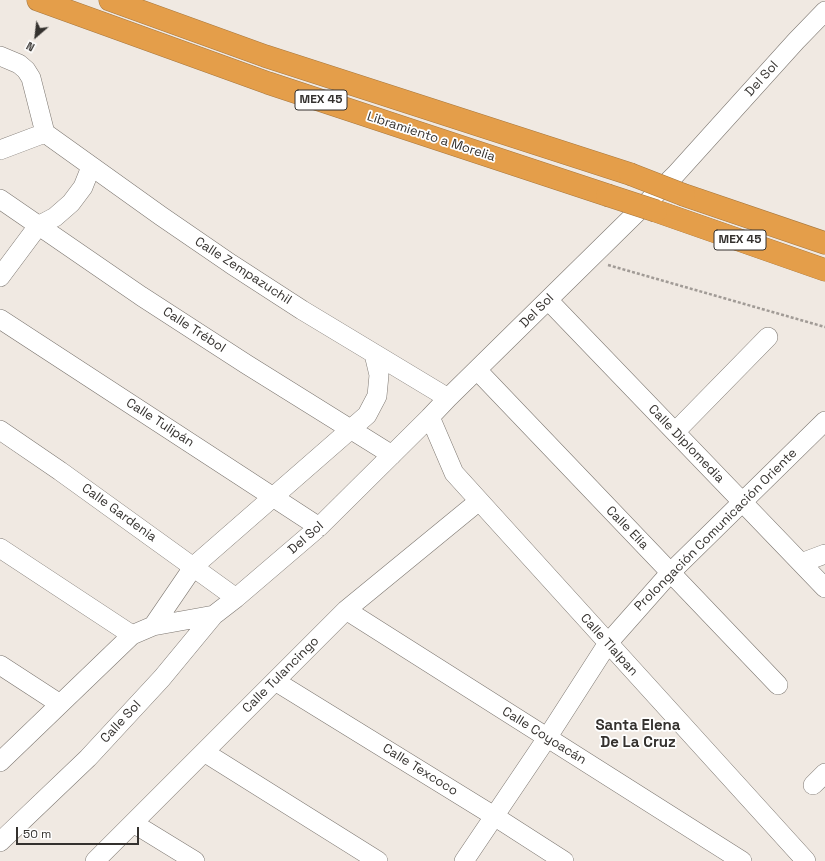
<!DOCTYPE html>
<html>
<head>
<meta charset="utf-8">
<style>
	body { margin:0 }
	#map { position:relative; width:825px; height:861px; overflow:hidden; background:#f0e9e2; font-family:"Space Grotesk",sans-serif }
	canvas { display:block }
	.north { position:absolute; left:16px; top:16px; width:40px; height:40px; -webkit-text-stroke:3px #fff; paint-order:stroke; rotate:208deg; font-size:11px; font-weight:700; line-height:16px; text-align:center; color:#34312e }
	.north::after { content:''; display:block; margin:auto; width:14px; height:18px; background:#34312e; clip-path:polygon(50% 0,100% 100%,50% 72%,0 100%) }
	.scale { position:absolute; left:16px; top:827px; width:123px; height:18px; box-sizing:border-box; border:2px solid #34312e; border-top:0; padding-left:5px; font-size:12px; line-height:14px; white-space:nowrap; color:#34312e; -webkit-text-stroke:3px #fff; paint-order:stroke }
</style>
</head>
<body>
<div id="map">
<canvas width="825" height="861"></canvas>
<div class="north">N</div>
<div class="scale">50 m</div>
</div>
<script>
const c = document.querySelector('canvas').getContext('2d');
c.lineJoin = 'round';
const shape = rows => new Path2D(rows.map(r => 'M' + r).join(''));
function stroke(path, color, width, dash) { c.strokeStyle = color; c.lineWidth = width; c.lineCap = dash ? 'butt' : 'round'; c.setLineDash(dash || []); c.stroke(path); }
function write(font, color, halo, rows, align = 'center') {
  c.font = font + ' "Space Grotesk",sans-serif'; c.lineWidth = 3.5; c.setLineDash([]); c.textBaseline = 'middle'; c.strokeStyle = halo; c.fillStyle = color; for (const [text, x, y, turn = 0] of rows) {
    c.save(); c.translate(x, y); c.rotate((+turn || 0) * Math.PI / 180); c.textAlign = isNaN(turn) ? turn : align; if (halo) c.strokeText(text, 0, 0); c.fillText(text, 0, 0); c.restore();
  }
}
const path = shape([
	[608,265,825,327]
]);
const street = shape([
	[0,56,19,64,26,70,31,78,45,133],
	[45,133,161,216,231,264,302,310,448,398],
	[0,150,45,133],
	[0,199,141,296,246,364,392,455],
	[0,277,38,226,55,217,71,203,83,187,91,167],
	[548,300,825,588],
	[0,319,319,527],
	[477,370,778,685],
	[430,417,454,473,806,861],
	[0,430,60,471,236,598],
	[675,432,768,337],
	[0,548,132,635],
	[801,563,825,554],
	[346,610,742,861],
	[153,626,194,566,367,415,377,396,379,375,374,354],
	[0,665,60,704],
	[275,681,494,816,564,861],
	[204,752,378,861],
	[0,762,132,635,153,626,214,615],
	[813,785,825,773],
	[133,823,195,861],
	[0,842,88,758,162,678,214,615,236,598,319,527,430,417,448,398,675,175,796,41,825,11],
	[95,861,346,610,479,501],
	[464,861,547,738,608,643,670,573,825,421]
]);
const highway = shape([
	[38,0,268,83,607,195],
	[110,0,265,56,630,174],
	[684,195,825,243],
	[656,211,825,270]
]);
const highwayBridge = shape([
	[630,174,684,195],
	[607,195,656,211]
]);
const shields = [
	[321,100,52],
	[740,240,52]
];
const shieldNames = [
	["MEX 45",321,100],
	["MEX 45",740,240]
];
const streetNames = [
	["Del Sol",762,79,-48],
	["Libramiento a Morelia",431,137,18],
	["Calle Zempazuchil",243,271,33],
	["Del Sol",537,311,-45],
	["Calle Trébol",194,330,33],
	["Calle Tulipán",160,423,33],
	["Calle Diplomedia",686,444,46],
	["Calle Gardenia",119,513,36],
	["Calle Elia",627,528,46],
	["Prolongación Comunicación Oriente",716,530,-45],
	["Del Sol",306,538,-41],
	["Calle Tlalpan",609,645,48],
	["Calle Tulancingo",281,675,-45],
	["Calle Sol",121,722,-47],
	["Calle Coyoacán",544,736,32],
	["Calle Texcoco",420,770,32]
];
const quarterNames = [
	["Santa Elena",638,726],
	["De La Cruz",638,743]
];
stroke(street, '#7d7771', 20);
stroke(highway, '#a67840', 23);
stroke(path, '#a19b96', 2.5, [3, 2]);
stroke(street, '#fff', 19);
stroke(highway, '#e49e4a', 22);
stroke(highwayBridge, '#a67840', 23, []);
stroke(highwayBridge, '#e49e4a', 22);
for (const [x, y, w] of shields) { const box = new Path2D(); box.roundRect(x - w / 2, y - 10, w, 20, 3); c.fillStyle = '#fff'; c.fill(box); stroke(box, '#34312e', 1); }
write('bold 12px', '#34312e', null, shieldNames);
write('13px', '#34312e', '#fff', streetNames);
write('bold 15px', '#34312e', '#fff', quarterNames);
</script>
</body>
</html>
